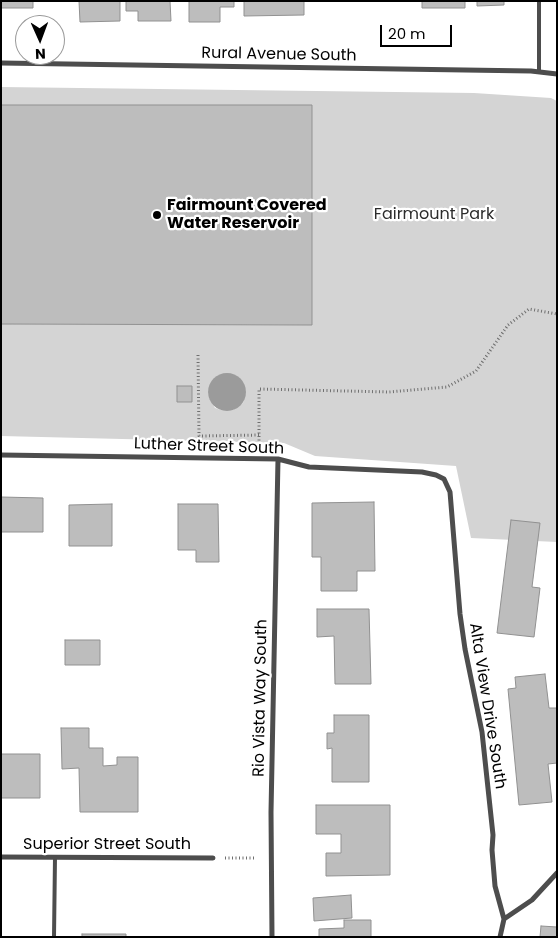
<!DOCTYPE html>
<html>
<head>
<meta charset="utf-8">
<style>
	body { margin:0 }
	#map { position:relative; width:558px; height:938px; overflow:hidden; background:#fff; font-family:Poppins,sans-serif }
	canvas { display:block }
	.frame { position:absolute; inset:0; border:2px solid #000; pointer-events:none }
	.north { position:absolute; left:15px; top:15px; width:50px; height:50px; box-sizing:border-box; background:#fff; border:1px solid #999; border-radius:50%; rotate:178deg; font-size:14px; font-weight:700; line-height:20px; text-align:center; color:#000 }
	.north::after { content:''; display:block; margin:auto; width:18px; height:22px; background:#000; clip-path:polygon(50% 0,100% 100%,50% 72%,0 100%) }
	.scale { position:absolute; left:380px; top:25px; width:72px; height:22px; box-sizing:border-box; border:2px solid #000; border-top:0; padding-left:6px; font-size:15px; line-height:18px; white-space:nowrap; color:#000; -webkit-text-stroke:4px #fff; paint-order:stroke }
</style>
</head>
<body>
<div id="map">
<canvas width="558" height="938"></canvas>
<div class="frame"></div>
<div class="north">N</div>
<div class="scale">20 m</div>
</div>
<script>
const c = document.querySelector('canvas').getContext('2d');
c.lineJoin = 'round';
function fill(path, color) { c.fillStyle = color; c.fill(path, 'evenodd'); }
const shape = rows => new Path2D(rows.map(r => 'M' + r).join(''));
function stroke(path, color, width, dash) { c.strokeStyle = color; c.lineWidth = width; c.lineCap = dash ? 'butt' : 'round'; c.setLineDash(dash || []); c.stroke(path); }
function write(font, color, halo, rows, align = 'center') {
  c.font = font + ' Poppins,sans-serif'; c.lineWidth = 4.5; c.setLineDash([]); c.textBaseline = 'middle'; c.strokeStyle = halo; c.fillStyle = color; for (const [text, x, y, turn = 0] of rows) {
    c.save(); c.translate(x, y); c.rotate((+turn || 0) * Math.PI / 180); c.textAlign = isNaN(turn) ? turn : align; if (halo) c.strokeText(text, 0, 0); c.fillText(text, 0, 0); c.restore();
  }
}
const green = shape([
	[1,87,474,93,551,98,557,101,557,542,471,538,456,466,315,456,284,443,1,436,1,324,312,325,312,105,1,105],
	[223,374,246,391,243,403,233,410,221,410,215,408,209,398,208,392,212,381]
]);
const water = shape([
	'208 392a19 19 0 1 1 38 0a19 19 0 1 1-38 0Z'
]);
const building = shape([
	[1,1,33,1,33,8,1,8,1,1],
	[79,1,120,1,120,21,80,22,79,1],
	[126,1,170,1,171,21,138,21,138,11,126,11,126,1],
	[189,1,234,1,234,7,220,7,220,22,189,22,189,1],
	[244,1,304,1,304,15,244,16,244,1],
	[422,1,465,1,465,8,422,8,422,1],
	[477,1,504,1,504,5,477,6,477,1],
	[1,105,312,105,312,325,1,324,1,105],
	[177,386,192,386,192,402,177,402,177,386],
	[1,497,43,498,43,532,1,532,1,497],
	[374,502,375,571,357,571,357,591,321,591,321,557,312,557,312,503,374,502],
	[112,504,112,546,69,546,69,505,112,504],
	[178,504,218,504,219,562,196,562,196,550,178,550,178,504],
	[511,520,540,523,532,587,540,588,534,637,497,633,511,520],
	[317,609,369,609,371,684,335,684,334,636,317,637,317,609],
	[65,640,100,640,100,665,65,665,65,640],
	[545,674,549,708,557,708,557,763,548,764,552,802,519,805,508,689,516,688,515,677,545,674],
	[334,715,369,715,369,782,332,782,332,748,327,749,327,733,334,733,334,715],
	[61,728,89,728,89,748,103,748,103,766,117,765,117,757,138,757,138,812,80,812,79,768,62,769,61,728],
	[1,754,40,754,40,798,1,798,1,754],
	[316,805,390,805,390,875,326,876,326,853,341,853,341,834,316,834,316,805],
	[351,895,352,918,314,921,313,898,351,895],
	[344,920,371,920,371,937,319,937,319,929,344,928,344,920],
	[541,926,557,927,557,937,540,937,541,926],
	[82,934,126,934,126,937,82,937,82,934]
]);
const path = shape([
	[198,355,199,436,260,435],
	[259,444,259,389,389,392,447,387,476,371,508,325,529,309,557,314],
	[225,858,256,858]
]);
const lane = shape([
	[539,71,539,1],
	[54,937,55,857]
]);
const street = shape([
	[1,63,531,71,557,74],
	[1,455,278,459,309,467,422,472,436,475,444,479,450,492,460,614,465,649,482,732,493,835,492,850,495,886,504,919,500,937],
	[1,857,213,858],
	[504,919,532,900,557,873],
	[272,937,271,812,278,459]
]);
const markers = [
	[157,215,5,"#000"]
];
const streetNames = [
	["Rural Avenue South",279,55,1],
	["Luther Street South",209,447,2],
	["Rio Vista Way South",261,698,-89],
	["Alta View Drive South",487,706,81],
	["Superior Street South",107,845]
];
const poiNames = [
	["Fairmount Covered",167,206],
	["Water Reservoir",167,224]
];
const parkNames = [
	["Fairmount Park",434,215]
];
fill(green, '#d4d4d4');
fill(water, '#9b9b9b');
fill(building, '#bdbdbd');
stroke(building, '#919191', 1);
stroke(path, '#6f6f6f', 3, [1, 2.5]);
stroke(lane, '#4d4d4d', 4);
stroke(street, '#4d4d4d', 5);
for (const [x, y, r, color] of markers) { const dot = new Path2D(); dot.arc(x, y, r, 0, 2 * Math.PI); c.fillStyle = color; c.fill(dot); stroke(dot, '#fff', 2); }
write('16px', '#000', '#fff', streetNames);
write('bold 16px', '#000', '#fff', poiNames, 'left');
write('16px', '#2b2b2b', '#fff', parkNames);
</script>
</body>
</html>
